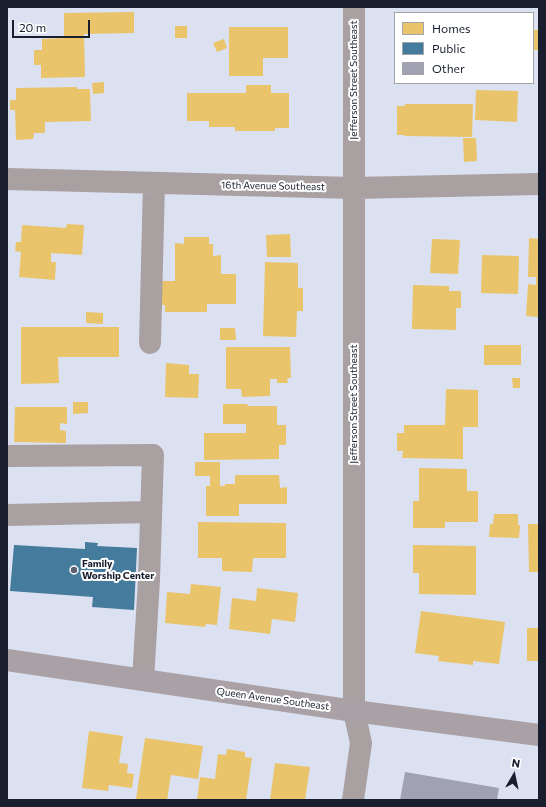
<!DOCTYPE html>
<html>
<head>
<meta charset="utf-8">
<style>
	body { margin:0 }
	#map { position:relative; width:546px; height:807px; overflow:hidden; background:#dce1f1; font-family:Commissioner,sans-serif }
	canvas { display:block }
	.frame { position:absolute; inset:0; border:8px solid #181e2e; pointer-events:none }
	.legend { position:absolute; left:394px; top:12px; width:140px; height:72px; box-sizing:border-box; background:#fff; border:1px solid #a3a5ab; margin:0; padding:5px 7px; list-style:none; font-size:12px; color:#181e2e }
	.legend li { display:flex; align-items:center; gap:8px; height:20px }
	.legend b { width:20px; border:1px solid #a3a5ab }
	.north { position:absolute; left:494px; top:755px; width:40px; height:40px; -webkit-text-stroke:3px #fff; paint-order:stroke; rotate:9deg; font-size:11px; font-weight:700; line-height:16px; text-align:center; color:#181e2e }
	.north::after { content:''; display:block; margin:auto; width:14px; height:18px; background:#181e2e; clip-path:polygon(50% 0,100% 100%,50% 72%,0 100%) }
	.scale { position:absolute; left:12px; top:20px; width:78px; height:18px; box-sizing:border-box; border:2px solid #181e2e; border-top:0; padding-left:5px; font-size:12px; line-height:14px; white-space:nowrap; color:#181e2e; -webkit-text-stroke:3px #fff; paint-order:stroke }
</style>
</head>
<body>
<div id="map">
<canvas width="546" height="807"></canvas>
<div class="frame"></div>
<ul class="legend">
<li><b style="height:11px;background:#e9c46a"></b>Homes</li>
<li><b style="height:11px;background:#457b9d"></b>Public</li>
<li><b style="height:11px;background:#a0a1b1"></b>Other</li>
</ul>
<div class="north">N</div>
<div class="scale">20 m</div>
</div>
<script>
const c = document.querySelector('canvas').getContext('2d');
c.lineJoin = 'round';
function fill(path, color) { c.fillStyle = color; c.fill(path, 'evenodd'); }
const shape = rows => new Path2D(rows.map(r => 'M' + r).join(''));
function stroke(path, color, width, dash) { c.strokeStyle = color; c.lineWidth = width; c.lineCap = dash ? 'butt' : 'round'; c.setLineDash(dash || []); c.stroke(path); }
function write(font, color, halo, rows, align = 'center') {
  c.font = font + ' Commissioner,sans-serif'; c.lineWidth = 4; c.setLineDash([]); c.textBaseline = 'middle'; c.strokeStyle = halo; c.fillStyle = color; for (const [text, x, y, turn = 0] of rows) {
    c.save(); c.translate(x, y); c.rotate((+turn || 0) * Math.PI / 180); c.textAlign = isNaN(turn) ? turn : align; if (halo) c.strokeText(text, 0, 0); c.fillText(text, 0, 0); c.restore();
  }
}
const homes = shape([
	[134,12,134,33,84,34,85,77,41,78,41,65,34,65,34,50,42,50,42,39,64,38,64,13],
	[175,26,187,26,187,38,175,38],
	[229,27,288,27,288,58,263,58,263,76,229,76],
	[533,30,539,30,539,50,533,50],
	[224,39,227,48,217,52,213,43],
	[104,82,104,93,93,94,92,83],
	[246,85,271,85,271,93,289,93,289,128,275,128,275,131,235,131,235,127,209,127,209,121,187,121,187,93,246,93],
	[77,87,77,89,90,89,91,121,45,122,45,133,34,133,33,139,16,140,15,110,10,110,10,100,16,100,16,88],
	[476,90,518,91,517,122,475,120],
	[405,104,473,104,472,137,404,136,405,135,397,135,397,106,405,106],
	[463,138,476,138,477,161,464,162],
	[67,224,84,225,82,255,51,253,51,262,56,262,55,280,19,277,21,252,15,251,16,242,21,242,22,225,66,228],
	[290,234,291,257,267,257,266,235],
	[184,237,209,237,209,244,213,244,213,256,221,255,221,274,236,274,236,304,207,304,207,312,165,312,165,305,162,305,162,281,175,281,175,243,184,244],
	[529,238,539,239,539,317,526,316,528,284,536,285,536,277,528,277],
	[432,239,460,240,458,274,430,273],
	[482,255,519,256,518,294,481,293],
	[265,262,298,263,298,288,303,288,303,311,297,311,296,337,263,336],
	[413,285,449,286,449,291,461,291,461,308,456,308,456,330,412,329],
	[86,312,103,313,103,324,86,323],
	[21,327,119,327,119,357,58,357,59,383,21,384],
	[220,328,235,328,236,340,220,340],
	[484,345,521,345,521,365,484,365],
	[226,347,290,347,291,378,287,378,288,383,277,383,277,379,270,379,270,396,242,397,241,389,226,389],
	[166,363,189,365,189,374,199,374,198,398,165,397],
	[512,378,520,378,520,388,513,388],
	[446,389,478,390,478,427,463,427,463,459,402,458,403,451,397,451,397,433,404,433,404,425,445,425],
	[73,402,88,402,88,413,73,414],
	[223,404,247,404,248,406,277,406,277,425,286,425,286,445,279,445,279,459,204,460,204,433,246,433,246,424,223,424],
	[15,407,67,407,67,424,60,423,60,430,66,431,66,443,14,442],
	[195,462,220,462,220,486,225,486,225,484,235,484,235,475,279,475,280,488,287,487,287,504,239,504,239,516,206,516,206,486,210,486,210,476,195,476],
	[419,468,467,469,467,491,478,491,478,522,445,522,445,528,413,528,413,501,419,501],
	[494,514,518,514,518,525,520,525,519,538,489,537,490,524,493,524],
	[198,522,286,523,286,558,253,558,252,572,222,571,222,558,198,558],
	[528,524,539,524,539,572,529,572],
	[413,545,476,546,476,595,419,594,419,573,413,573],
	[191,584,221,587,217,625,206,624,205,627,165,623,167,592,190,594],
	[257,588,298,593,295,622,272,619,270,634,229,629,232,598,256,601],
	[421,611,505,622,499,664,473,661,473,665,438,661,439,656,415,653],
	[527,628,539,628,539,661,527,661],
	[89,731,123,736,119,763,128,764,127,773,134,774,132,788,109,785,108,791,82,788],
	[145,738,203,746,198,779,171,775,167,800,143,800,136,799],
	[227,749,245,752,245,757,252,758,246,800,197,800,200,777,215,779,218,754,226,755],
	[275,763,310,767,305,800,270,800]
]);
const public = shape([
	[85,542,98,543,97,546,137,548,134,610,92,607,93,597,10,591,14,545,85,549]
]);
const building = shape([
	[405,772,499,788,497,800,400,800]
]);
const minor = shape([
	[7,179,354,188,539,184],
	[150,343,154,183],
	[7,456,153,455,149,580,143,680],
	[7,515,151,512],
	[353,800,361,743,354,711,354,7]
]);
const major = shape([
	[7,660,354,711,539,735]
]);
const markers = [
	[74,570,4,"#5d6272"]
];
const streetNames = [
	["Jefferson Street Southeast",354,80,-90],
	["16th Avenue Southeast",273,186,1],
	["Jefferson Street Southeast",354,404,-90],
	["Queen Avenue Southeast",273,699,8]
];
const poiNames = [
	["Family",82,564],
	["Worship Center",82,576]
];
fill(homes, '#e9c46a');
fill(public, '#457b9d');
fill(building, '#a0a1b1');
stroke(minor, '#a9a0a2', 22);
stroke(major, '#a9a1a6', 22);
for (const [x, y, r, color] of markers) { const dot = new Path2D(); dot.arc(x, y, r, 0, 2 * Math.PI); c.fillStyle = color; c.fill(dot); stroke(dot, '#fff', 1.5); }
write('10px', '#181e2e', '#fff', streetNames);
write('bold 10px', '#181e2e', '#fff', poiNames, 'left');
</script>
</body>
</html>
